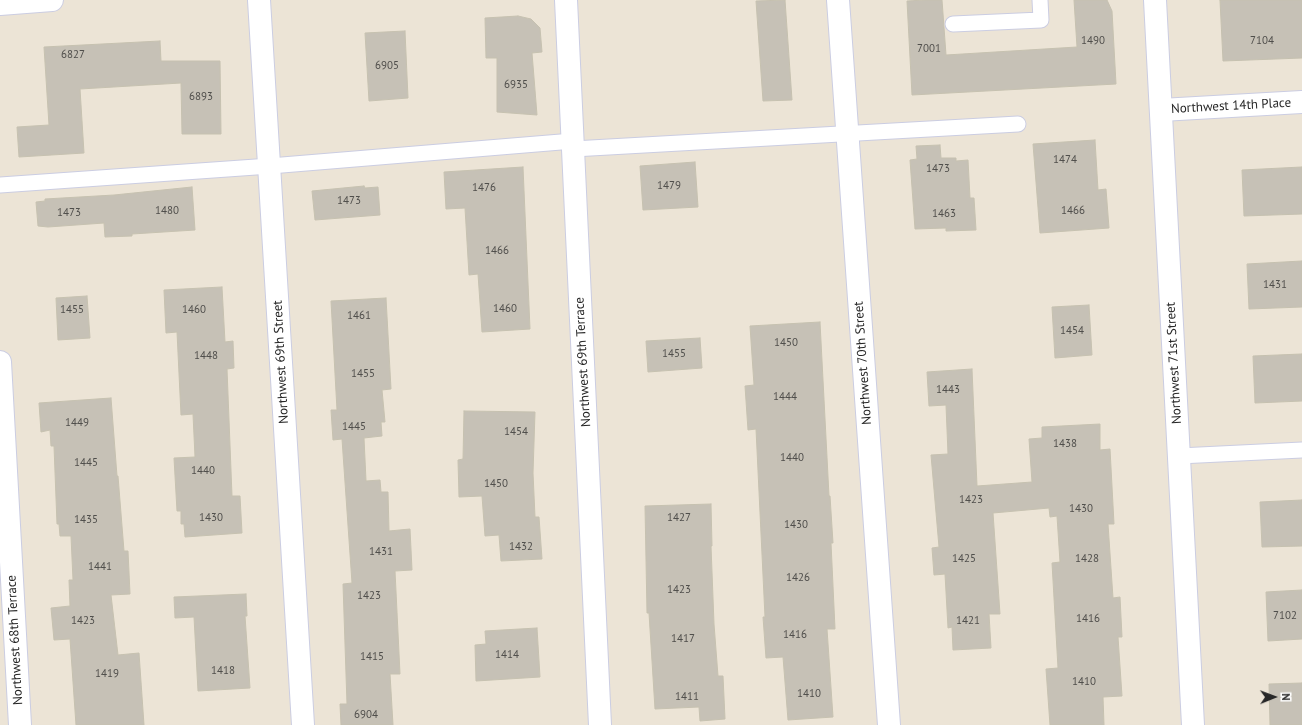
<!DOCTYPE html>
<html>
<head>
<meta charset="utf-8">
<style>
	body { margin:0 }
	#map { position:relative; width:1302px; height:725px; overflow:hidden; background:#ece4d6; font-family:"PT Sans",sans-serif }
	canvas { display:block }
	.north { position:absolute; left:1254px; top:677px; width:40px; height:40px; -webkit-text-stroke:3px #fff; paint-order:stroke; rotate:89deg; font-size:11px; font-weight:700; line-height:16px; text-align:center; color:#272727 }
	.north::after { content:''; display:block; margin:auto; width:14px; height:18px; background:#272727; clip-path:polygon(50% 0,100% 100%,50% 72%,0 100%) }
</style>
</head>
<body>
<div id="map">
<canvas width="1302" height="725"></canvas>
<div class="north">N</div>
</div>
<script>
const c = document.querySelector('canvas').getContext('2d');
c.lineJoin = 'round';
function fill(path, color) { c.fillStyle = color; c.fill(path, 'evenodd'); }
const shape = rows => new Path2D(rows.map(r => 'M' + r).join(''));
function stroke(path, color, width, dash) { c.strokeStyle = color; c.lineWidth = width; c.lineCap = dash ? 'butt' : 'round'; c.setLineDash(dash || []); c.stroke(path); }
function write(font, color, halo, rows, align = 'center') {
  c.font = font + ' "PT Sans",sans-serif'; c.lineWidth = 3.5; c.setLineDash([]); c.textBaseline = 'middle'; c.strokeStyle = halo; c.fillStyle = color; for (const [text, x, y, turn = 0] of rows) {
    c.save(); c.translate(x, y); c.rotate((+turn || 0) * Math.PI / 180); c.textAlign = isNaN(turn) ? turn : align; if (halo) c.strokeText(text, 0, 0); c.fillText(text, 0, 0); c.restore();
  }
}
const building = shape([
	[785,0,792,100,763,101,756,1,785,0],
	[925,0,942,0,946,55,1077,47,1074,0,1107,0,1112,11,1116,84,912,95,907,1,925,0],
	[1220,0,1302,0,1302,58,1223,61,1220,0],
	[518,16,531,19,540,28,542,52,532,53,537,115,497,112,497,58,486,58,485,18,518,16],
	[405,31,408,98,369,101,365,33,405,31],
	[160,41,161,61,220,61,221,134,182,134,181,83,80,89,84,153,19,157,17,127,49,125,44,47,160,41],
	[1095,140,1098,190,1106,189,1109,228,1040,233,1033,144,1095,140],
	[940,145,941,158,956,158,956,161,968,160,970,198,974,198,976,230,946,231,946,228,915,229,910,160,917,159,916,146,940,145],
	[695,162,698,207,643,210,640,166,695,162],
	[523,167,530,329,482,332,478,274,469,275,465,208,446,209,444,172,523,167],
	[1302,167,1302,214,1244,216,1242,170,1302,167],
	[364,186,365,188,378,187,380,215,315,220,312,191,364,186],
	[192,187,195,230,132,234,132,236,105,237,104,223,48,227,38,226,36,202,45,201,45,199,114,195,192,187],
	[1302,261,1302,307,1249,309,1247,264,1302,261],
	[222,287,225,342,233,341,234,368,227,369,232,496,240,496,242,533,185,537,184,524,181,524,181,511,177,511,174,458,195,457,193,414,181,415,177,332,166,333,164,290,222,287],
	[87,296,90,338,58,340,56,298,87,296],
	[386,298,391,389,382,390,385,422,381,422,382,436,364,438,366,481,380,480,381,492,388,492,389,531,410,529,412,570,395,571,400,674,390,674,393,725,341,725,340,704,347,704,343,584,352,583,342,439,333,440,331,410,337,410,331,301,386,298],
	[1089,305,1092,355,1055,358,1052,307,1089,305],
	[820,322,829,496,830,496,833,543,831,543,835,629,827,629,833,717,788,720,783,657,766,658,763,617,765,617,756,429,748,430,745,386,754,385,750,326,820,322],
	[700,338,702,368,648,372,646,341,700,338],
	[1302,354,1302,401,1255,403,1253,356,1302,354],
	[972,369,977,486,1032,482,1029,439,1042,438,1042,427,1100,424,1100,450,1110,449,1114,524,1108,524,1113,598,1120,597,1122,637,1118,637,1122,696,1103,697,1104,725,1050,725,1046,669,1058,668,1052,563,1060,562,1057,516,1050,517,1049,508,993,513,1000,614,989,614,991,648,953,650,952,627,948,628,945,574,934,575,932,548,939,547,931,455,948,454,946,405,929,406,927,372,972,369],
	[111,398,117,476,118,476,124,551,128,551,130,594,111,595,118,655,139,653,144,725,76,725,70,639,54,640,51,608,70,606,69,580,73,580,71,536,60,536,59,524,57,524,54,446,51,446,50,430,41,432,39,403,111,398],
	[464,411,535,412,533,473,535,517,539,517,542,559,501,561,499,535,485,536,482,496,459,497,458,460,463,459,464,411],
	[1302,500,1302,546,1262,547,1260,502,1302,500],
	[711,504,712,546,711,546,714,624,718,676,723,676,725,719,700,721,699,707,655,709,649,613,647,613,645,506,711,504],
	[1302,590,1302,639,1268,641,1266,592,1302,590],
	[246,594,247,616,245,616,250,688,198,691,194,617,175,618,174,597,246,594],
	[537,628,540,677,476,681,475,645,486,644,485,631,537,628],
	[1302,683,1302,725,1270,725,1269,684,1302,683]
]);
const lane = shape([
	[953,24,1041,20,1040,0],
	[573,149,1018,124],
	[0,185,270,166,573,141],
	[1179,456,1302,450]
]);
const street = shape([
	[259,0,303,725],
	[566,0,600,725],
	[838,0,889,725],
	[0,4,52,0],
	[1161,110,1302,102],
	[0,362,20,725]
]);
const secondary = shape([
	[1155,0,1193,725]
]);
const numberNames = [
	["1490",1093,41],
	["7104",1262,41],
	["7001",929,49],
	["6827",73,55],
	["6905",387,66],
	["6935",516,85],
	["6893",201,97],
	["1474",1065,160],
	["1473",938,169],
	["1479",669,186],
	["1476",484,188],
	["1473",349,201],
	["1480",167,211],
	["1466",1073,211],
	["1473",69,213],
	["1463",944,214],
	["1466",497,251],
	["1431",1275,285],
	["1460",505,309],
	["1455",72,310],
	["1460",194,310],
	["1461",359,316],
	["1454",1072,331],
	["1450",786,343],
	["1455",674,354],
	["1448",206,356],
	["1455",363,374],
	["1443",948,390],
	["1444",785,397],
	["1449",77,423],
	["1445",354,427],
	["1454",516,432],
	["1438",1065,444],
	["1440",792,458],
	["1445",86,463],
	["1440",203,471],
	["1450",496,484],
	["1423",971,500],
	["1430",1081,509],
	["1430",211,518],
	["1427",679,518],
	["1435",86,520],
	["1430",796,525],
	["1432",521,547],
	["1431",381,552],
	["1425",964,559],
	["1428",1087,559],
	["1441",100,567],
	["1426",798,578],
	["1423",679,590],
	["1423",369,596],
	["7102",1285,616],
	["1416",1088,619],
	["1423",83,621],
	["1421",968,621],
	["1416",795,635],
	["1417",683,639],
	["1414",507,655],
	["1415",372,657],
	["1418",223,671],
	["1419",107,674],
	["1410",1084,682],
	["1410",809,694],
	["1411",687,697],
	["6904",366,715]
];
const streetNames = [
	["Northwest 14th Place",1231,106,-3],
	["Northwest 69th Street",281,362,-93],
	["Northwest 69th Terrace",583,362,-93],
	["Northwest 70th Street",863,363,-94],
	["Northwest 71st Street",1174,363,-93],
	["Northwest 68th Terrace",15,640,-93]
];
fill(building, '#c6c1b6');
stroke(building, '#c6c1b0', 1);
stroke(lane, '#cbcde2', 17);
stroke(street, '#cbcde2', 24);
stroke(secondary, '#cbcde2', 24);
stroke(lane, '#fff', 15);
stroke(street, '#fff', 22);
stroke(secondary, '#fff', 22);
write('11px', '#4f4e4b', null, numberNames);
write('13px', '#272727', '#fff', streetNames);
</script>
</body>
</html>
